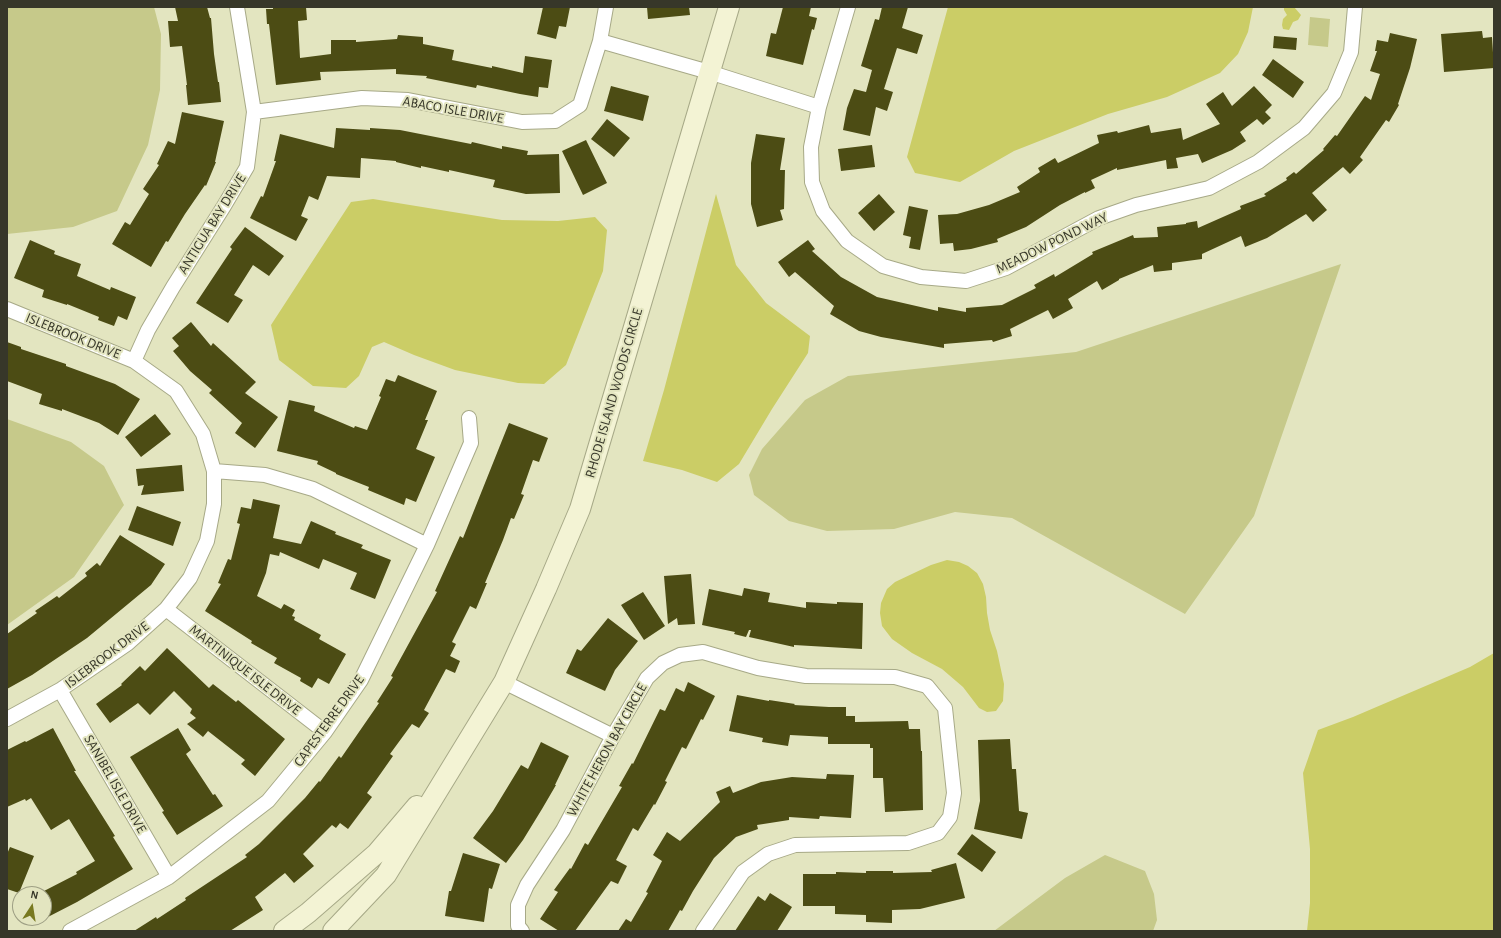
<!DOCTYPE html>
<html>
<head>
<meta charset="utf-8">
<style>
	body { margin:0 }
	#map { position:relative; width:1501px; height:938px; overflow:hidden; background:#e3e5c0; font-family:"Alegreya Sans",sans-serif }
	canvas { display:block }
	.frame { position:absolute; inset:0; border:8px solid #373729; pointer-events:none }
	.north { position:absolute; left:12px; top:886px; width:40px; height:40px; box-sizing:border-box; background:#e3e5c0; border:1px solid #9e9f84; border-radius:50%; rotate:12deg; font-size:11px; font-weight:700; line-height:16px; text-align:center; color:#373729 }
	.north::after { content:''; display:block; margin:auto; width:14px; height:18px; background:#787920; clip-path:polygon(50% 0,100% 100%,50% 72%,0 100%) }
</style>
</head>
<body>
<div id="map">
<canvas width="1501" height="938"></canvas>
<div class="frame"></div>
<div class="north">N</div>
</div>
<script>
const c = document.querySelector('canvas').getContext('2d');
c.lineJoin = 'round';
function fill(path, color) { c.fillStyle = color; c.fill(path, 'evenodd'); }
const shape = rows => new Path2D(rows.map(r => 'M' + r).join(''));
function stroke(path, color, width, dash) { c.strokeStyle = color; c.lineWidth = width; c.lineCap = dash ? 'butt' : 'round'; c.setLineDash(dash || []); c.stroke(path); }
function write(font, color, halo, rows, align = 'center') {
  c.font = font + ' "Alegreya Sans",sans-serif'; c.lineWidth = 4; c.setLineDash([]); c.textBaseline = 'middle'; c.strokeStyle = halo; c.fillStyle = color; for (const [text, x, y, turn = 0] of rows) {
    c.save(); c.translate(x, y); c.rotate((+turn || 0) * Math.PI / 180); c.textAlign = isNaN(turn) ? turn : align; if (halo) c.strokeText(text, 0, 0); c.fillText(text, 0, 0); c.restore();
  }
}
const green = shape([
	[7,7,154,7,161,34,160,90,148,145,117,211,73,227,7,234],
	[1310,17,1330,19,1328,47,1308,45],
	[1341,264,1254,516,1185,614,1012,518,955,512,894,529,827,531,789,521,754,495,749,475,762,449,805,400,848,376,1076,352],
	[7,419,71,442,104,466,124,505,74,577,7,625],
	[1105,855,1145,871,1154,894,1157,920,1153,931,994,931,1065,878]
]);
const water = shape([
	[948,7,1253,7,1248,32,1238,54,1220,73,1167,97,1108,114,1014,151,960,182,915,173,907,157],
	[1284,7,1294,7,1301,15,1298,20,1293,22,1289,30,1283,29,1282,25,1283,19,1287,15,1284,10],
	[716,194,736,265,766,303,810,336,808,353,772,409,739,464,717,482,682,470,643,461,664,390],
	[373,199,502,220,558,221,595,217,607,230,603,271,566,365,544,384,518,383,455,370,414,355,384,342,372,347,359,376,346,388,313,386,279,360,271,325,351,202],
	[947,560,959,562,968,566,977,573,983,584,986,597,987,613,990,630,997,651,1004,684,1003,701,996,711,987,712,979,708,963,687,942,669,912,653,892,639,882,626,880,613,881,603,887,589,895,582,931,565],
	[1494,653,1494,931,1307,931,1310,903,1310,849,1303,773,1318,730,1353,717,1470,667]
]);
const building = shape([
	[175,7,207,7,210,18,211,18,214,54,218,82,219,82,221,102,188,105,186,85,187,85,182,46,170,47,168,21,178,21],
	[273,7,306,7,307,20,298,21,300,58,331,54,331,40,356,40,356,42,397,39,398,35,423,37,423,44,454,50,452,60,492,68,492,66,523,73,525,56,552,60,548,88,539,87,538,97,520,94,477,85,476,88,426,78,427,76,396,74,396,69,320,72,321,80,276,85,269,24,267,24,266,9,273,9],
	[543,7,570,7,566,27,559,26,556,39,537,34],
	[647,7,689,7,690,15,648,19],
	[783,7,811,7,809,16,817,18,814,30,812,29,803,65,766,56,771,33,776,34],
	[882,7,908,7,902,28,923,35,917,54,897,48,884,89,893,92,887,111,876,107,870,136,843,130,847,108,854,89,866,92,872,70,861,66,875,19,879,20],
	[1482,31,1483,38,1492,37,1494,68,1444,72,1441,34],
	[1390,33,1417,39,1410,68,1398,104,1399,105,1389,122,1386,120,1360,157,1363,160,1350,174,1343,167,1312,193,1327,210,1313,222,1306,214,1267,238,1245,247,1241,236,1202,254,1202,259,1172,263,1172,270,1154,272,1153,265,1119,279,1119,280,1102,290,1097,281,1068,299,1073,308,1053,319,1048,310,1010,329,1012,336,993,342,992,340,944,344,944,348,881,337,859,331,830,314,834,306,795,272,789,277,778,262,808,240,815,249,812,251,841,277,877,297,938,311,938,307,966,312,966,308,1002,305,1036,288,1034,285,1054,274,1055,277,1093,254,1092,252,1133,235,1134,238,1158,237,1157,227,1186,224,1186,223,1197,221,1198,228,1241,209,1240,206,1266,196,1264,194,1287,180,1286,178,1294,172,1296,174,1324,150,1323,149,1335,135,1337,136,1365,96,1371,100,1380,74,1370,71,1377,51,1375,51,1377,40,1388,42],
	[1274,36,1297,38,1296,50,1273,48],
	[1273,59,1304,82,1293,98,1262,75],
	[611,86,649,96,643,121,604,111],
	[1254,86,1272,105,1265,112,1271,118,1263,125,1257,119,1240,132,1246,141,1232,150,1202,163,1198,154,1176,158,1178,168,1167,169,1166,160,1117,170,1117,168,1091,180,1095,188,1085,193,1085,192,1060,205,1026,227,997,239,998,242,971,249,954,251,953,243,940,244,938,215,957,214,989,205,1020,192,1017,187,1040,172,1038,168,1055,158,1058,163,1099,143,1097,135,1117,131,1118,133,1149,125,1151,133,1181,128,1183,140,1220,124,1206,104,1223,92,1232,106],
	[182,112,224,121,215,162,216,162,206,186,205,185,185,214,168,242,166,241,151,267,112,244,125,222,130,225,149,194,143,189,159,165,157,164,168,141,175,144],
	[607,119,630,138,614,157,591,139],
	[336,128,370,130,370,128,400,130,471,144,472,142,502,149,502,146,528,151,527,155,559,154,560,193,526,194,493,187,495,180,449,170,449,172,421,166,421,168,396,162,396,161,361,158,360,178,327,176,318,200,309,196,301,216,308,219,296,241,250,218,261,196,263,197,276,161,274,161,280,134,334,148],
	[756,134,785,138,780,170,785,170,784,209,780,210,783,220,757,227,751,204,751,163],
	[586,140,607,183,583,195,562,151],
	[872,145,875,167,841,171,838,149],
	[879,194,895,212,874,231,858,213],
	[909,206,928,210,920,250,909,248,911,237,903,235],
	[245,227,284,256,269,276,253,265,234,295,243,300,228,323,196,303,232,249,230,247],
	[30,240,55,251,54,254,81,264,77,276,110,290,111,287,136,297,127,320,118,316,114,326,98,320,99,317,67,304,67,305,42,297,44,290,14,278],
	[191,322,211,346,213,343,256,382,245,393,278,417,255,448,235,433,242,423,209,393,212,390,190,371,173,351,179,346,172,338],
	[7,342,21,347,21,349,66,364,66,366,115,384,140,399,118,435,99,423,62,409,62,411,39,404,42,394,7,381],
	[398,375,437,391,425,420,428,420,416,449,435,457,416,502,406,498,404,505,368,490,369,487,336,474,336,473,317,464,318,461,277,451,289,400,315,406,314,411,354,428,355,426,367,430,381,397,379,396,386,379,395,382],
	[155,414,171,434,141,457,125,437],
	[509,423,548,438,539,462,533,460,521,494,524,495,514,519,511,518,503,540,485,583,487,583,476,609,470,606,452,642,456,644,450,656,460,661,455,673,446,669,424,710,429,713,419,728,412,724,390,754,393,756,367,793,372,797,348,829,340,823,336,828,332,825,303,854,314,866,294,883,285,873,255,897,263,910,230,931,134,931,156,917,157,919,186,900,185,898,247,857,245,855,259,844,305,798,319,781,320,782,339,756,341,758,379,703,377,702,393,677,391,676,437,592,435,591,460,536,463,538],
	[182,465,184,491,141,495,144,485,138,486,136,469],
	[253,499,280,505,273,538,301,544,311,521,336,532,335,534,363,545,361,548,391,560,375,599,350,589,357,573,323,559,319,569,280,552,279,556,270,554,266,573,257,596,281,609,284,604,295,610,292,616,295,617,294,620,321,635,319,639,346,654,329,684,318,678,312,688,300,681,301,678,274,663,277,658,251,643,252,641,205,611,221,584,218,583,228,559,231,560,240,524,237,523,241,507,251,509],
	[137,506,181,522,173,546,128,530],
	[120,535,165,564,151,585,87,638,32,675,7,689,7,634,37,613,35,611,57,596,59,598,87,576,85,573,97,563,100,566],
	[691,574,695,624,678,625,677,618,668,624,664,576],
	[744,588,770,593,768,602,806,608,806,602,837,604,837,602,863,603,862,649,794,645,794,647,749,637,751,630,749,630,746,637,734,634,735,632,702,625,709,589,742,596],
	[643,592,665,626,644,640,621,605],
	[608,618,638,641,615,670,605,691,566,673,577,649,581,651],
	[167,648,209,688,213,684,236,702,238,700,285,739,255,776,241,764,245,760,208,731,203,737,187,724,196,718,190,713,192,709,174,691,150,715,138,703,110,723,96,704,122,685,121,684,140,666,145,671],
	[688,682,715,696,703,720,701,719,686,749,682,747,665,781,667,782,655,805,654,804,638,831,633,828,616,860,627,866,618,884,611,881,575,931,559,931,540,919,558,892,554,890,570,868,571,869,585,843,588,845,622,787,619,786,632,763,633,764,660,709,665,711,676,688,684,692],
	[737,695,769,701,769,700,795,704,794,705,829,707,846,707,846,716,855,716,855,722,908,721,909,729,920,729,921,751,922,751,923,810,885,812,883,778,873,778,873,748,870,748,870,744,828,744,828,737,790,735,788,746,762,742,763,738,729,731],
	[53,728,76,771,74,771,115,836,113,837,133,869,77,902,44,919,44,891,77,874,76,872,95,861,69,819,51,830,31,798,26,801,25,799,7,807,7,750,25,741,26,742],
	[178,728,191,750,186,754,213,795,215,794,223,806,177,835,162,812,164,811,130,757],
	[1010,739,1012,769,1016,769,1019,811,1028,813,1022,839,974,829,980,801,978,740],
	[541,742,569,756,555,785,556,785,542,809,523,840,506,863,473,838,493,811,521,765,528,769],
	[827,774,854,775,851,818,820,816,819,819,789,817,789,820,757,825,758,829,736,837,714,858,693,891,682,911,680,910,668,931,618,931,626,919,631,922,648,893,646,892,662,861,653,855,667,832,680,841,720,802,716,792,730,786,733,793,761,782,792,777,826,779],
	[972,834,996,852,982,872,957,854],
	[10,847,34,856,19,893,7,889,7,854],
	[463,853,500,864,492,889,489,888,484,922,445,916,449,891,451,891],
	[956,863,965,898,920,909,892,910,892,923,866,922,866,915,835,914,835,906,803,906,803,874,836,874,836,872,866,873,866,871,893,871,893,873,932,872,931,870],
	[770,893,792,907,777,931,735,931,758,896,765,901]
]);
const street = shape([
	[848,7,819,107,811,147,812,182,823,211,847,241,883,266,921,277,966,281,1006,268,1099,218,1136,205,1209,188,1258,162,1304,128,1334,93,1351,52,1355,7],
	[600,41,709,72,819,107],
	[254,112,362,98,408,100,522,122,555,121,580,105,600,41,606,7],
	[7,309,134,361,176,391,203,434,214,471,214,504,207,541,190,578,166,609,127,644,60,690,7,719],
	[134,361,148,330,173,287,224,206,247,167,254,112,237,7],
	[214,471,265,475,313,489,427,545],
	[166,609,325,732],
	[504,682,613,736],
	[60,690,169,877],
	[70,931,169,877,268,801,325,732,361,680,427,545,471,443,469,418],
	[522,931,518,926,518,905,527,885,563,830,613,736,647,678,663,663,680,655,703,652,758,668,806,676,895,677,927,686,945,708,954,793,950,817,938,833,908,843,795,845,768,854,743,872,703,931]
]);
const secondary = shape([
	[284,931,308,913,377,853,417,806],
	[333,931,386,875,504,682,546,589,580,509,729,7]
]);
const streetNames = [
	["ABACO ISLE DRIVE",453,110,10],
	["ANTIGUA BAY DRIVE",212,224,-58],
	["MEADOW POND WAY",1052,243,-26],
	["ISLEBROOK DRIVE",73,336,22],
	["RHODE ISLAND WOODS CIRCLE",614,393,-74],
	["ISLEBROOK DRIVE",107,655,-37],
	["MARTINIQUE ISLE DRIVE",245,670,38],
	["CAPESTERRE DRIVE",329,721,-54],
	["WHITE HERON BAY CIRCLE",607,750,-61],
	["SANIBEL ISLE DRIVE",115,784,60]
];
fill(green, '#c6c98a');
fill(water, '#cbcd66');
fill(building, '#4c4c14');
stroke(street, '#a7a987', 16);
stroke(secondary, '#a7a987', 22);
stroke(street, '#fff', 14);
stroke(secondary, '#f3f3d4', 20);
write('14px', '#373729', '#e3e5c0', streetNames);
</script>
</body>
</html>
